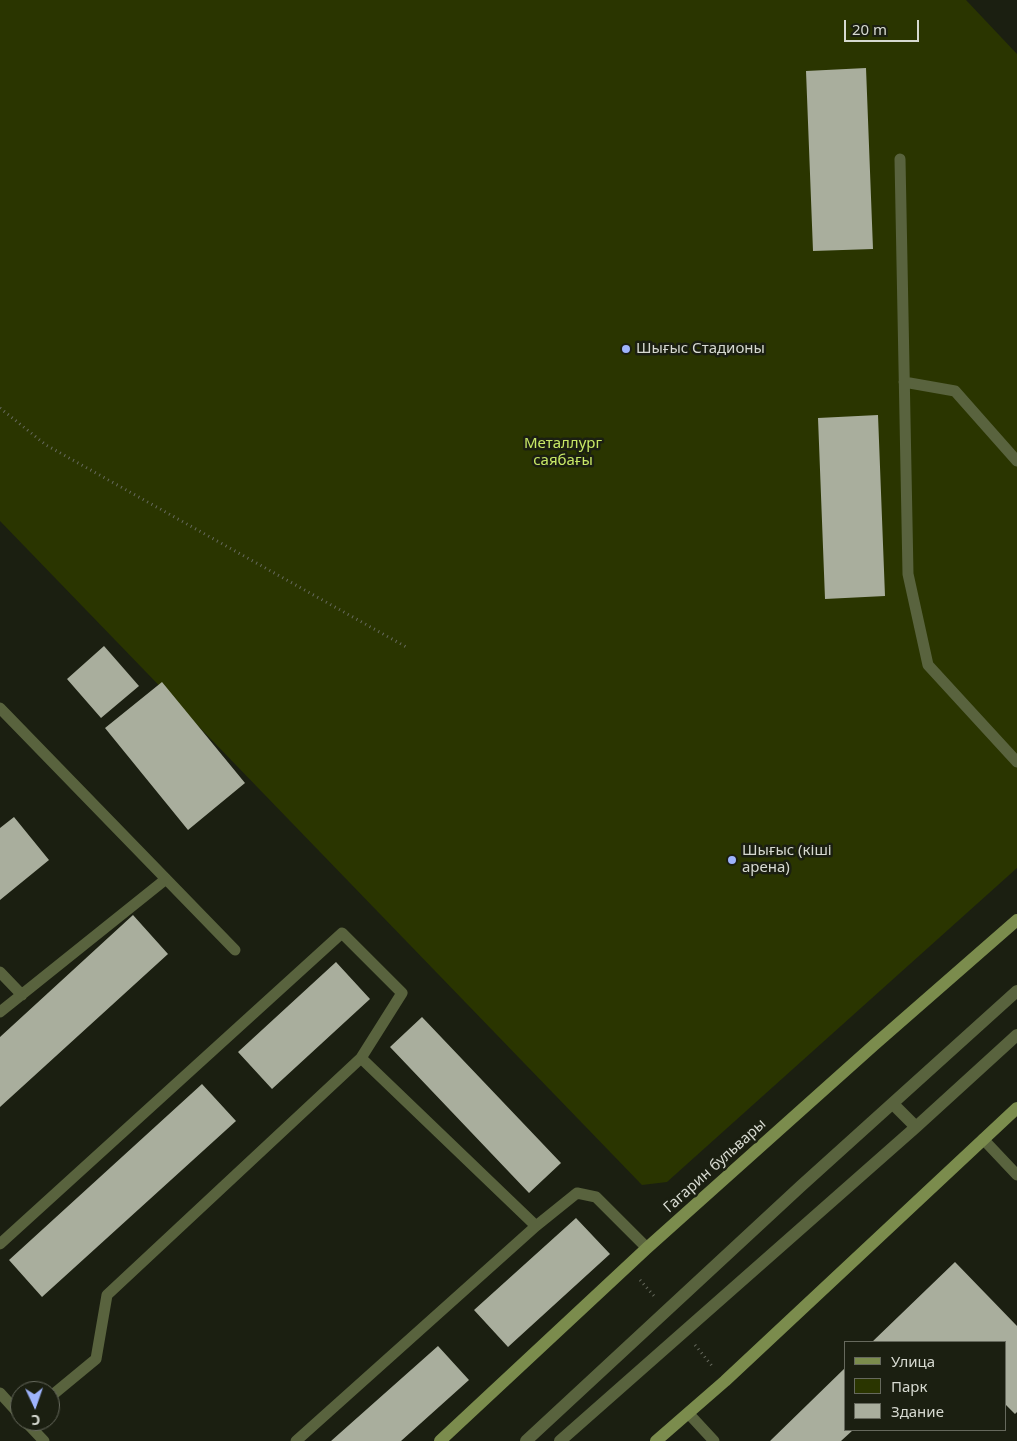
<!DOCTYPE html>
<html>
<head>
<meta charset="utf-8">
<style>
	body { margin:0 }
	#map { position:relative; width:1017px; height:1441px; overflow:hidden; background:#1b1f11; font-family:"Noto Sans",sans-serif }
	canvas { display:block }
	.legend { position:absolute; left:844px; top:1341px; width:162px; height:90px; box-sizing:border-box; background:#1b1f11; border:1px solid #66695d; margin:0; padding:6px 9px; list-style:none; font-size:15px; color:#d6d9d0 }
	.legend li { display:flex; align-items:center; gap:10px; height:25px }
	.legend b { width:25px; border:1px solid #66695d }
	.north { position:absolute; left:10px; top:1381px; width:50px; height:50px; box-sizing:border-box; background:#1b1f11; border:1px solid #66695d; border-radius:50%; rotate:177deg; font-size:14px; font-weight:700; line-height:20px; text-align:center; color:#d6d9d0 }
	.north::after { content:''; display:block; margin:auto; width:18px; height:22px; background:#9eb4fd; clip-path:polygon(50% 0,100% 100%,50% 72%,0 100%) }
	.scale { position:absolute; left:844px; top:20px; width:75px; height:22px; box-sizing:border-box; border:2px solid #d6d9d0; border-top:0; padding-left:6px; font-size:15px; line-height:18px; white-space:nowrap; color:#d6d9d0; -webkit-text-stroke:4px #1b1f11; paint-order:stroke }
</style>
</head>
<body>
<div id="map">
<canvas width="1017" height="1441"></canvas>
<ul class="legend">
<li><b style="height:6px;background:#7b8c4d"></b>Улица</li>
<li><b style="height:14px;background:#2a3500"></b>Парк</li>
<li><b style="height:14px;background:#a9ae9d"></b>Здание</li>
</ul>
<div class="north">С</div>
<div class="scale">20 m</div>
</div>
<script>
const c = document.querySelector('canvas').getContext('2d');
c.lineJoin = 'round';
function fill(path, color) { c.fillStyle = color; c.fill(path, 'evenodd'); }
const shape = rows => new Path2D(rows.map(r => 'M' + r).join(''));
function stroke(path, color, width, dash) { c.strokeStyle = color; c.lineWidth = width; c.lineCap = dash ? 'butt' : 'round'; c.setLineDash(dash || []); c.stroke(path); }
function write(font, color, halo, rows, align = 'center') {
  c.font = font + ' "Noto Sans",sans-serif'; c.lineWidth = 5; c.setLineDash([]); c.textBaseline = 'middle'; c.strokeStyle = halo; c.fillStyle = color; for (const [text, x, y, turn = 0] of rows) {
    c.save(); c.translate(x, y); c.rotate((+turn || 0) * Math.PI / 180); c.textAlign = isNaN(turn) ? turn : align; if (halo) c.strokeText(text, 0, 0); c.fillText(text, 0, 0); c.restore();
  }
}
const green = shape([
	[0,0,966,0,1017,54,1017,868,667,1182,642,1185,0,521]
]);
const building = shape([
	[866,68,873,249,813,251,806,71],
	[878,415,885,596,825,599,818,418],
	[104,646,139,686,101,718,67,679],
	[162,682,245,783,188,830,105,728],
	[14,817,49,860,0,900,0,828],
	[133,915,168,954,0,1107,0,1037],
	[336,962,370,999,272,1089,238,1052],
	[422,1017,561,1163,529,1193,390,1047],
	[202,1084,236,1121,42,1297,9,1260],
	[576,1218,610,1254,508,1347,474,1310],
	[955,1262,1017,1326,1017,1412,1015,1414,1006,1405,1006,1342,872,1342],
	[438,1346,469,1380,401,1441,331,1441],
	[846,1367,846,1430,853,1430,841,1441,770,1441]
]);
const path = shape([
	[0,408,46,445,408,648],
	[640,1280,654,1296],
	[695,1345,713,1367]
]);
const service = shape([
	[900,159,908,574,928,665,1017,762],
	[904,382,955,391,1017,461],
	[0,708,235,950],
	[0,972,22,995],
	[0,1012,166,879],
	[983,1139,1017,1175],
	[536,1226,577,1193,596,1197,647,1248],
	[0,1244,342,933,402,993,361,1058,536,1226,296,1441],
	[0,1393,20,1415],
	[50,1397,96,1359,107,1295,361,1058],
	[689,1414,714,1441],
	[25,1421,44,1441]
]);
const pedestrian = shape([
	[893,1104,916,1127],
	[526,1441,801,1186,1017,991],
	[560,1441,916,1127,1017,1035]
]);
const secondary = shape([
	[440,1441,647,1248,874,1045,1017,920],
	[656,1441,725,1381,1017,1108]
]);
const markers = [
	[626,349,5,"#9eb4fd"],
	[732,860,5,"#9eb4fd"]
];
const poiNames = [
	["Шығыс Стадионы",636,349],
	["Шығыс (кіші",742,851],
	["арена)",742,868]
];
const parkNames = [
	["Металлург",563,444],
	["саябағы",563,461]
];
const streetNames = [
	["Гагарин бульвары",715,1166,-42]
];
fill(green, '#2a3500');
fill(building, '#a9ae9d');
stroke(path, '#676a5e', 3, [1, 4]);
stroke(service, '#59633e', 11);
stroke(pedestrian, '#59633e', 12);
stroke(secondary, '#7b8c4d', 12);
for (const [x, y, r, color] of markers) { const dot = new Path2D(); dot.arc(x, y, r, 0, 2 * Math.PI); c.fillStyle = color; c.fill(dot); stroke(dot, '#1b1f11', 2); }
write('15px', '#d6d9d0', '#1b1f11', poiNames, 'left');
write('15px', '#c8e866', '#1b1f11', parkNames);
write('15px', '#d6d9d0', '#1b1f11', streetNames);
</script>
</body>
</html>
